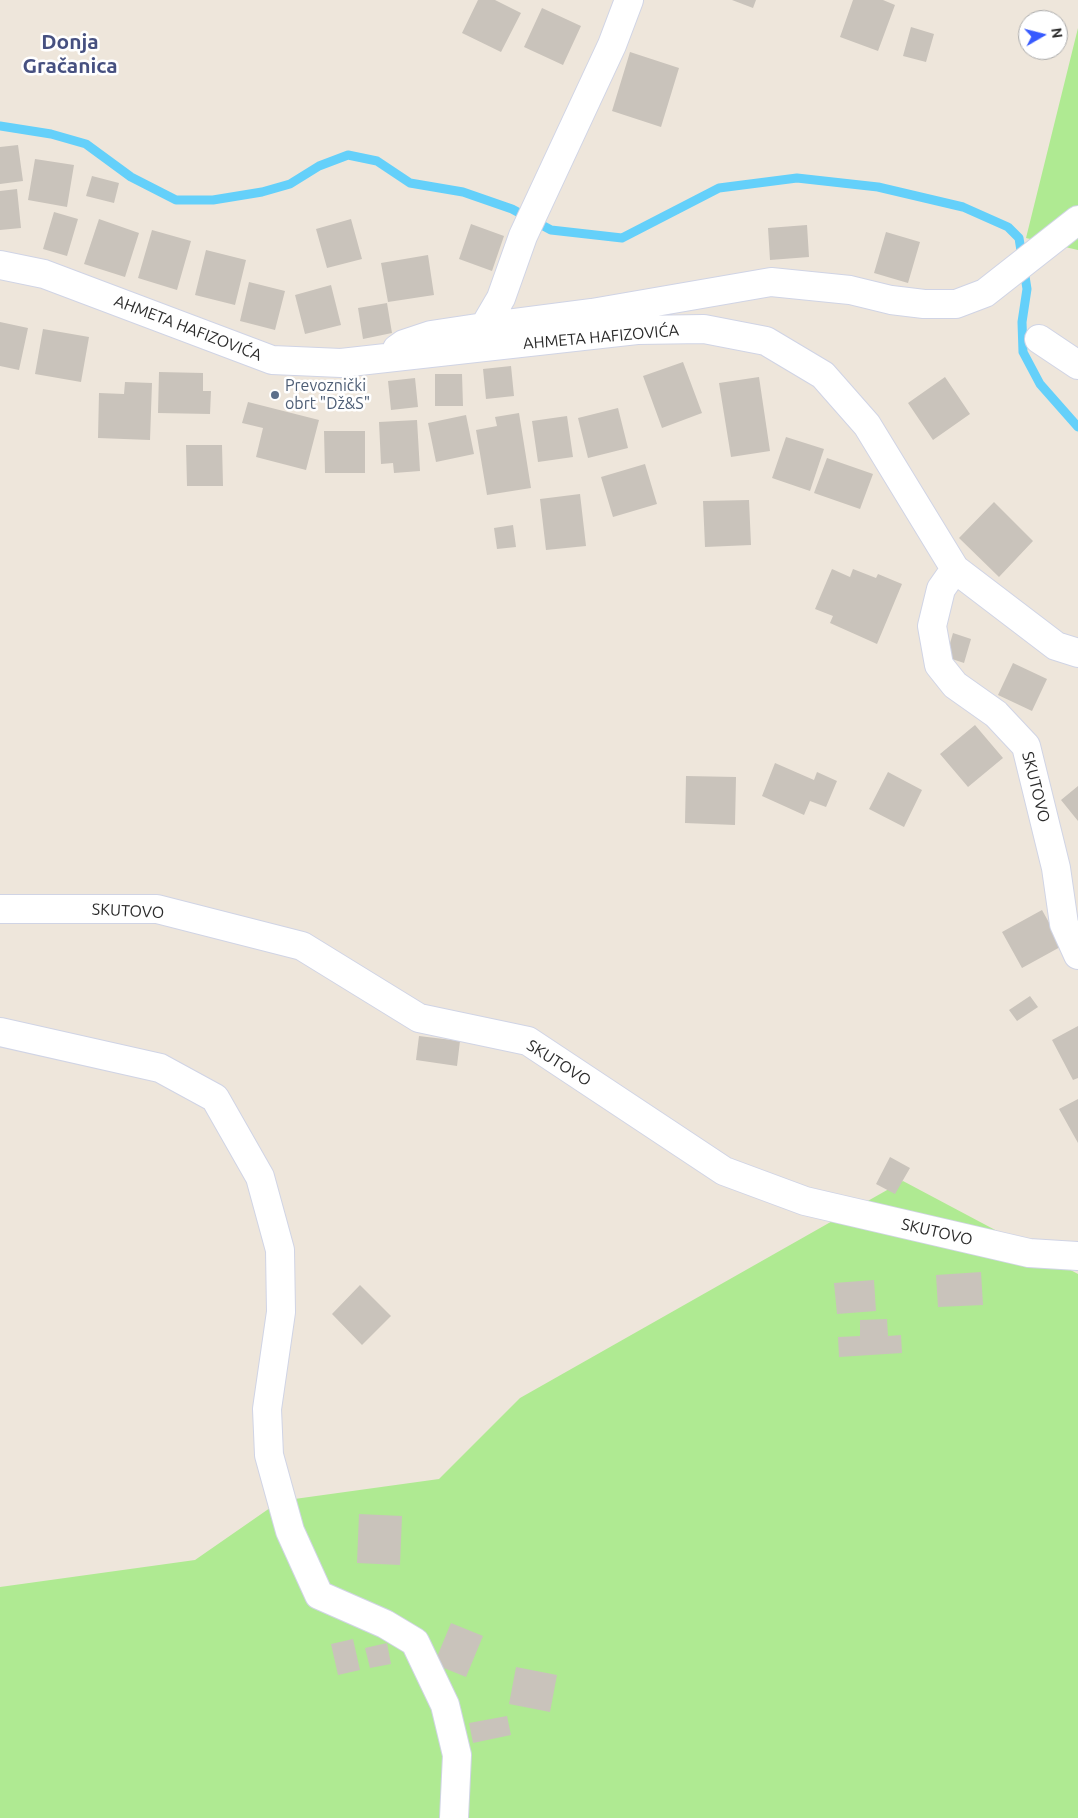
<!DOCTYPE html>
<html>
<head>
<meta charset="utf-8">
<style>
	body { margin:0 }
	#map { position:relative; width:1078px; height:1818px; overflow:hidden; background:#eee6db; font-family:Ubuntu,sans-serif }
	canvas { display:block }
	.north { position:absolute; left:1018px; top:10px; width:50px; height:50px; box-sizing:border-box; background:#fff; border:1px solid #aaa; border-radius:50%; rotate:82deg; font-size:14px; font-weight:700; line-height:20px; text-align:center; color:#2b2b2b }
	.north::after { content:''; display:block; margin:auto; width:18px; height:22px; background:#375aff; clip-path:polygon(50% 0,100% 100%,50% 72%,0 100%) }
</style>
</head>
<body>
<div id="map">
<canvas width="1078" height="1818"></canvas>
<div class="north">N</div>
</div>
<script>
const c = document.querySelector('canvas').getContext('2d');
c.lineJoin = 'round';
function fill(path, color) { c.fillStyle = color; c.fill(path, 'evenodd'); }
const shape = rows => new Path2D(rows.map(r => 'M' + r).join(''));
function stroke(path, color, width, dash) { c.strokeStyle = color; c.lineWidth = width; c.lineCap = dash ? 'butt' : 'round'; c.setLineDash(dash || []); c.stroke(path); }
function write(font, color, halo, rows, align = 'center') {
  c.font = font + ' Ubuntu,sans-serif'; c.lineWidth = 5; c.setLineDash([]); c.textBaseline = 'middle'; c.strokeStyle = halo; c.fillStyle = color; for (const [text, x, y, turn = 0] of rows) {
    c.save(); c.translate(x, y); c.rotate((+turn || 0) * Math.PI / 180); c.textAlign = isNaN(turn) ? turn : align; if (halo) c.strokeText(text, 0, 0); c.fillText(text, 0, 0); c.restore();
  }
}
const green = shape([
	[1078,28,1078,250,1026,238],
	[903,1181,1078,1274,1078,1818,0,1818,0,1587,195,1560,280,1501,439,1479,520,1398]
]);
const stream = shape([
	[0,126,51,134,86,144,131,177,176,200,213,200,262,192,290,184,319,166,348,155,377,161,410,183,463,192,512,209,551,230,622,238,719,188,797,178,878,187,963,207,1008,227,1019,238,1027,289,1022,322,1023,352,1040,384,1078,427]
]);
const building = shape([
	[478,0,495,0,521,13,501,52,462,33],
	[732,0,756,0,753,8],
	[853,0,883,0,895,5,878,51,840,37],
	[542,8,581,26,563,65,524,47],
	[911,27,934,34,926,62,903,56],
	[630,52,679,68,661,127,612,111],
	[18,145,23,181,0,184,0,147],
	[35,159,74,165,67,207,28,200],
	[92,176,119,183,114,203,86,196],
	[17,189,21,228,0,230,0,191],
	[54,212,78,219,67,256,43,249],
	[99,219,139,233,125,277,84,264],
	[351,219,362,259,327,268,316,229],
	[471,224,504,236,492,271,459,259],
	[807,225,809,257,770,260,768,228],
	[152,230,191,241,177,290,138,278],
	[886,232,920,242,908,283,874,273],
	[206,250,246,260,235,305,195,295],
	[428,255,434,295,388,302,381,263],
	[249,282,285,291,275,330,240,321],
	[331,285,341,325,305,334,295,295],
	[387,303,392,333,363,339,358,308],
	[0,322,28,328,19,370,0,366],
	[43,329,89,337,81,382,35,374],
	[683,362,702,413,662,428,643,376],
	[511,366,514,396,486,399,483,369],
	[159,372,203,373,203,391,211,391,210,414,158,413],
	[435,374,462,374,463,406,435,406],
	[759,377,770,451,731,457,719,383],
	[945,377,970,414,933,440,908,403],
	[415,378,418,407,391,410,388,381],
	[125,382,152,383,150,440,98,438,99,393,124,394],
	[248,402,319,420,306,470,256,457,263,428,242,423],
	[618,408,628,448,588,458,578,418],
	[519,413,531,488,487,495,476,430,497,426,495,417],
	[466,415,474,454,436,462,428,423],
	[567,416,573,457,538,462,532,421],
	[417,420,420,471,394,473,393,463,381,464,379,422],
	[324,431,365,431,365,473,325,473],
	[786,437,824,449,810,491,772,478],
	[186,445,222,445,223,486,187,486],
	[827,458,873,474,860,509,814,493],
	[645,464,657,504,613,517,601,477],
	[580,494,586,546,546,550,540,499],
	[749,500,751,545,705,547,703,501],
	[994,502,1033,541,999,577,959,538],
	[513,525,516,547,497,549,494,528],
	[832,569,850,577,853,569,876,578,878,574,902,584,877,644,830,623,833,616,815,609],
	[953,633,971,639,964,663,946,657],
	[1013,663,1047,679,1032,711,998,695],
	[975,725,1003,758,968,787,940,754],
	[775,763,814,780,817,772,837,781,826,807,810,801,804,815,762,796],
	[888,772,922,790,904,827,869,809],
	[686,776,736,777,735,825,685,823],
	[1078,786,1078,821,1061,800],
	[1042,910,1062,946,1022,968,1002,932],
	[1030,996,1038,1007,1017,1021,1009,1010],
	[1078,1026,1078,1078,1073,1080,1052,1040],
	[419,1036,460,1041,457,1066,416,1060],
	[1078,1099,1078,1143,1059,1109],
	[890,1157,910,1168,895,1194,876,1184],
	[981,1272,983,1305,938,1307,936,1275],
	[874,1280,876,1311,837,1314,834,1283],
	[360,1285,391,1316,362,1345,332,1314],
	[887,1319,888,1336,901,1335,902,1353,839,1357,838,1337,860,1336,860,1320],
	[359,1514,402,1516,400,1565,357,1563],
	[451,1623,483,1636,466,1677,434,1664],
	[353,1639,360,1670,338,1675,331,1644],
	[387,1643,391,1664,370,1668,365,1648],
	[516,1667,557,1675,550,1712,509,1704],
	[507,1716,511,1735,473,1743,469,1723]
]);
const street = shape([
	[0,265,44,274,272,360,341,363,637,330,704,329,766,341,823,375,867,425,955,569,1056,646,1078,653],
	[484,327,592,313,771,282,850,290,891,300,924,304,956,304,985,293,1078,220],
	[1039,339,1078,365],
	[397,349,404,344,431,335,484,327,501,298,523,236,612,45,629,0],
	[955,569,941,589,932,626,939,665,955,685,996,714,1026,746,1056,868,1064,924,1078,955],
	[0,909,157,909,302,946,419,1018,528,1041,724,1171,805,1201,1029,1253,1078,1256],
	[0,1032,160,1068,215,1098,260,1177,280,1250,281,1312,267,1409,269,1455,290,1531,319,1595,385,1624,415,1642,445,1705,457,1755,454,1818]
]);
const markers = [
	[275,395,5,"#5c6f8a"]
];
const streetNames = [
	["AHMETA HAFIZOVIĆA",188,328,21],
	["AHMETA HAFIZOVIĆA",601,337,-5],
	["SKUTOVO",1036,787,76],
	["SKUTOVO",128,911,3],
	["SKUTOVO",559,1063,32],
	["SKUTOVO",937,1232,13]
];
const serviceNames = [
	["Prevoznički",285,386],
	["obrt \"Dž&S\"",285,404]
];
const districtNames = [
	["Donja",70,42],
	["Gračanica",70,66]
];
fill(green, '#afea92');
stroke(stream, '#64d0fa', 9);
fill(building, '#c9c3bb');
stroke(street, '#d0d4e5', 30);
stroke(street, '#fff', 28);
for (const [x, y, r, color] of markers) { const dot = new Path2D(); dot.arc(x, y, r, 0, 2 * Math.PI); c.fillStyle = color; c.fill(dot); stroke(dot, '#fff', 2); }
write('16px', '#2b2b2b', '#fff', streetNames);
write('16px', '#4e5e75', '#fff', serviceNames, 'left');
write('bold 21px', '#465080', '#fff', districtNames);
</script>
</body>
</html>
